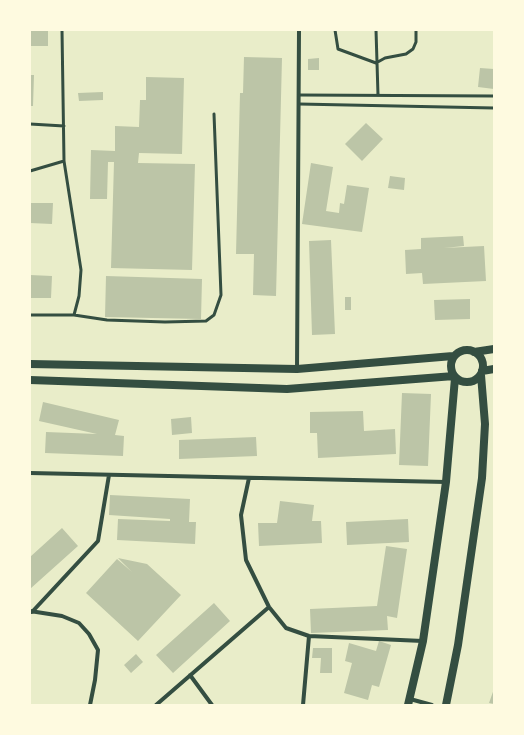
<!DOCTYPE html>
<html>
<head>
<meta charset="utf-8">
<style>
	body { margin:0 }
	#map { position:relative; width:524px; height:735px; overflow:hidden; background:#e9edc9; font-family:Ubuntu,sans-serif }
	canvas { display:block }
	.frame { position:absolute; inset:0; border:31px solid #fefae0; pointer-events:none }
</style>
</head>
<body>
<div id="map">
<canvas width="524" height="735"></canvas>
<div class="frame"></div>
</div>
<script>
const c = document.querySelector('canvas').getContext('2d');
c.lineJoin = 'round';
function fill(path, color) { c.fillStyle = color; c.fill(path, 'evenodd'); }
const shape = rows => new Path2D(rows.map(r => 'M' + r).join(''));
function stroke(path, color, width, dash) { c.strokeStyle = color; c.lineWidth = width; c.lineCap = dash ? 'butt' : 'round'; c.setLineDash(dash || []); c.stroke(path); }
const building = shape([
	[30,30,48,30,48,46,30,46],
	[244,57,282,58,276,296,253,295,254,254,236,254,240,93,243,93],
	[319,58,319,70,308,70,308,59],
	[480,68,494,69,494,89,478,87],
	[30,75,34,75,33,106,30,106],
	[146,77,184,78,182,154,139,153,138,163,195,164,192,270,111,268,114,162,108,162,107,199,90,199,91,150,115,151,115,126,139,127,140,100,146,100],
	[103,92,103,100,79,101,78,93],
	[366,123,383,139,362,161,345,144],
	[311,163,333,167,326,211,339,213,340,203,344,204,347,185,369,188,362,232,302,224],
	[390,176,405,178,404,190,388,188],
	[30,203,53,203,52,224,30,223],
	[463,236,464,246,444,248,484,246,486,281,423,284,422,273,406,274,405,250,421,249,421,238],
	[331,240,335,334,312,335,309,241],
	[30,275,52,276,51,298,30,298],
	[106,276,202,279,201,319,105,317],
	[345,297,351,297,351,310,345,310],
	[470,299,470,319,435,320,434,300],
	[402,393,431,394,428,466,399,465],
	[43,402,119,420,115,435,124,436,123,456,45,453,46,432,97,434,39,421],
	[363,411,364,431,395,429,396,454,318,458,317,433,310,433,310,412],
	[191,417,192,433,172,435,171,419],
	[256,437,257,456,179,459,179,440],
	[110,495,190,499,189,522,196,522,195,544,117,540,118,519,170,521,170,519,109,515],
	[280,501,314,505,312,521,321,521,322,543,259,546,258,523,277,523],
	[408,519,409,542,347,545,346,522],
	[62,528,78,546,30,589,30,557],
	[386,546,407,549,397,618,387,616,388,630,311,633,310,609,377,606],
	[118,558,147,564,181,595,138,641,86,593,117,559,132,572],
	[214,603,230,621,173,673,156,655],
	[379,641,391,645,379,687,372,685,368,700,344,693,352,663,345,661,349,643,376,651],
	[313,648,332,648,332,673,320,673,321,658,312,658],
	[136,654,143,662,131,673,124,665],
	[494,689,494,704,489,703]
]);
const service = shape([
	[335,30,338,49,376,63,385,58,406,54,413,49,416,42,416,30],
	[376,30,378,95],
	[299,95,494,96],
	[299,104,494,108],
	[30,124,64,126],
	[30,171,64,161],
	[30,315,74,315,79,296,81,270,64,161,62,30],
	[74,315,107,320,165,322,206,321,214,315,221,295,214,114]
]);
const minor = shape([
	[297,369,299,30],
	[30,473,446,482],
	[249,478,241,515,246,560,269,607,286,628,309,636,423,641],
	[30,611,62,616,79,623,89,634,98,650,95,680,90,705],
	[32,612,98,541,109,475],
	[190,675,212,705],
	[410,699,432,705],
	[156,705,269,607],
	[303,705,309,636]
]);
const secondary = shape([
	'451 366a16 16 0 1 1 32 0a16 16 0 1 1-32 0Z',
	[474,352,494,349],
	[30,364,297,369,453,356],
	[482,371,494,369],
	[30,380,287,389,454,376],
	[408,705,423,641,446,482,455,378],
	[446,705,458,645,482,478,485,424,481,375]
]);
fill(building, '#bcc5a7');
stroke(service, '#344e41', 3);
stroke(minor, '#344e41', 4);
stroke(secondary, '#344e41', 8);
</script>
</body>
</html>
